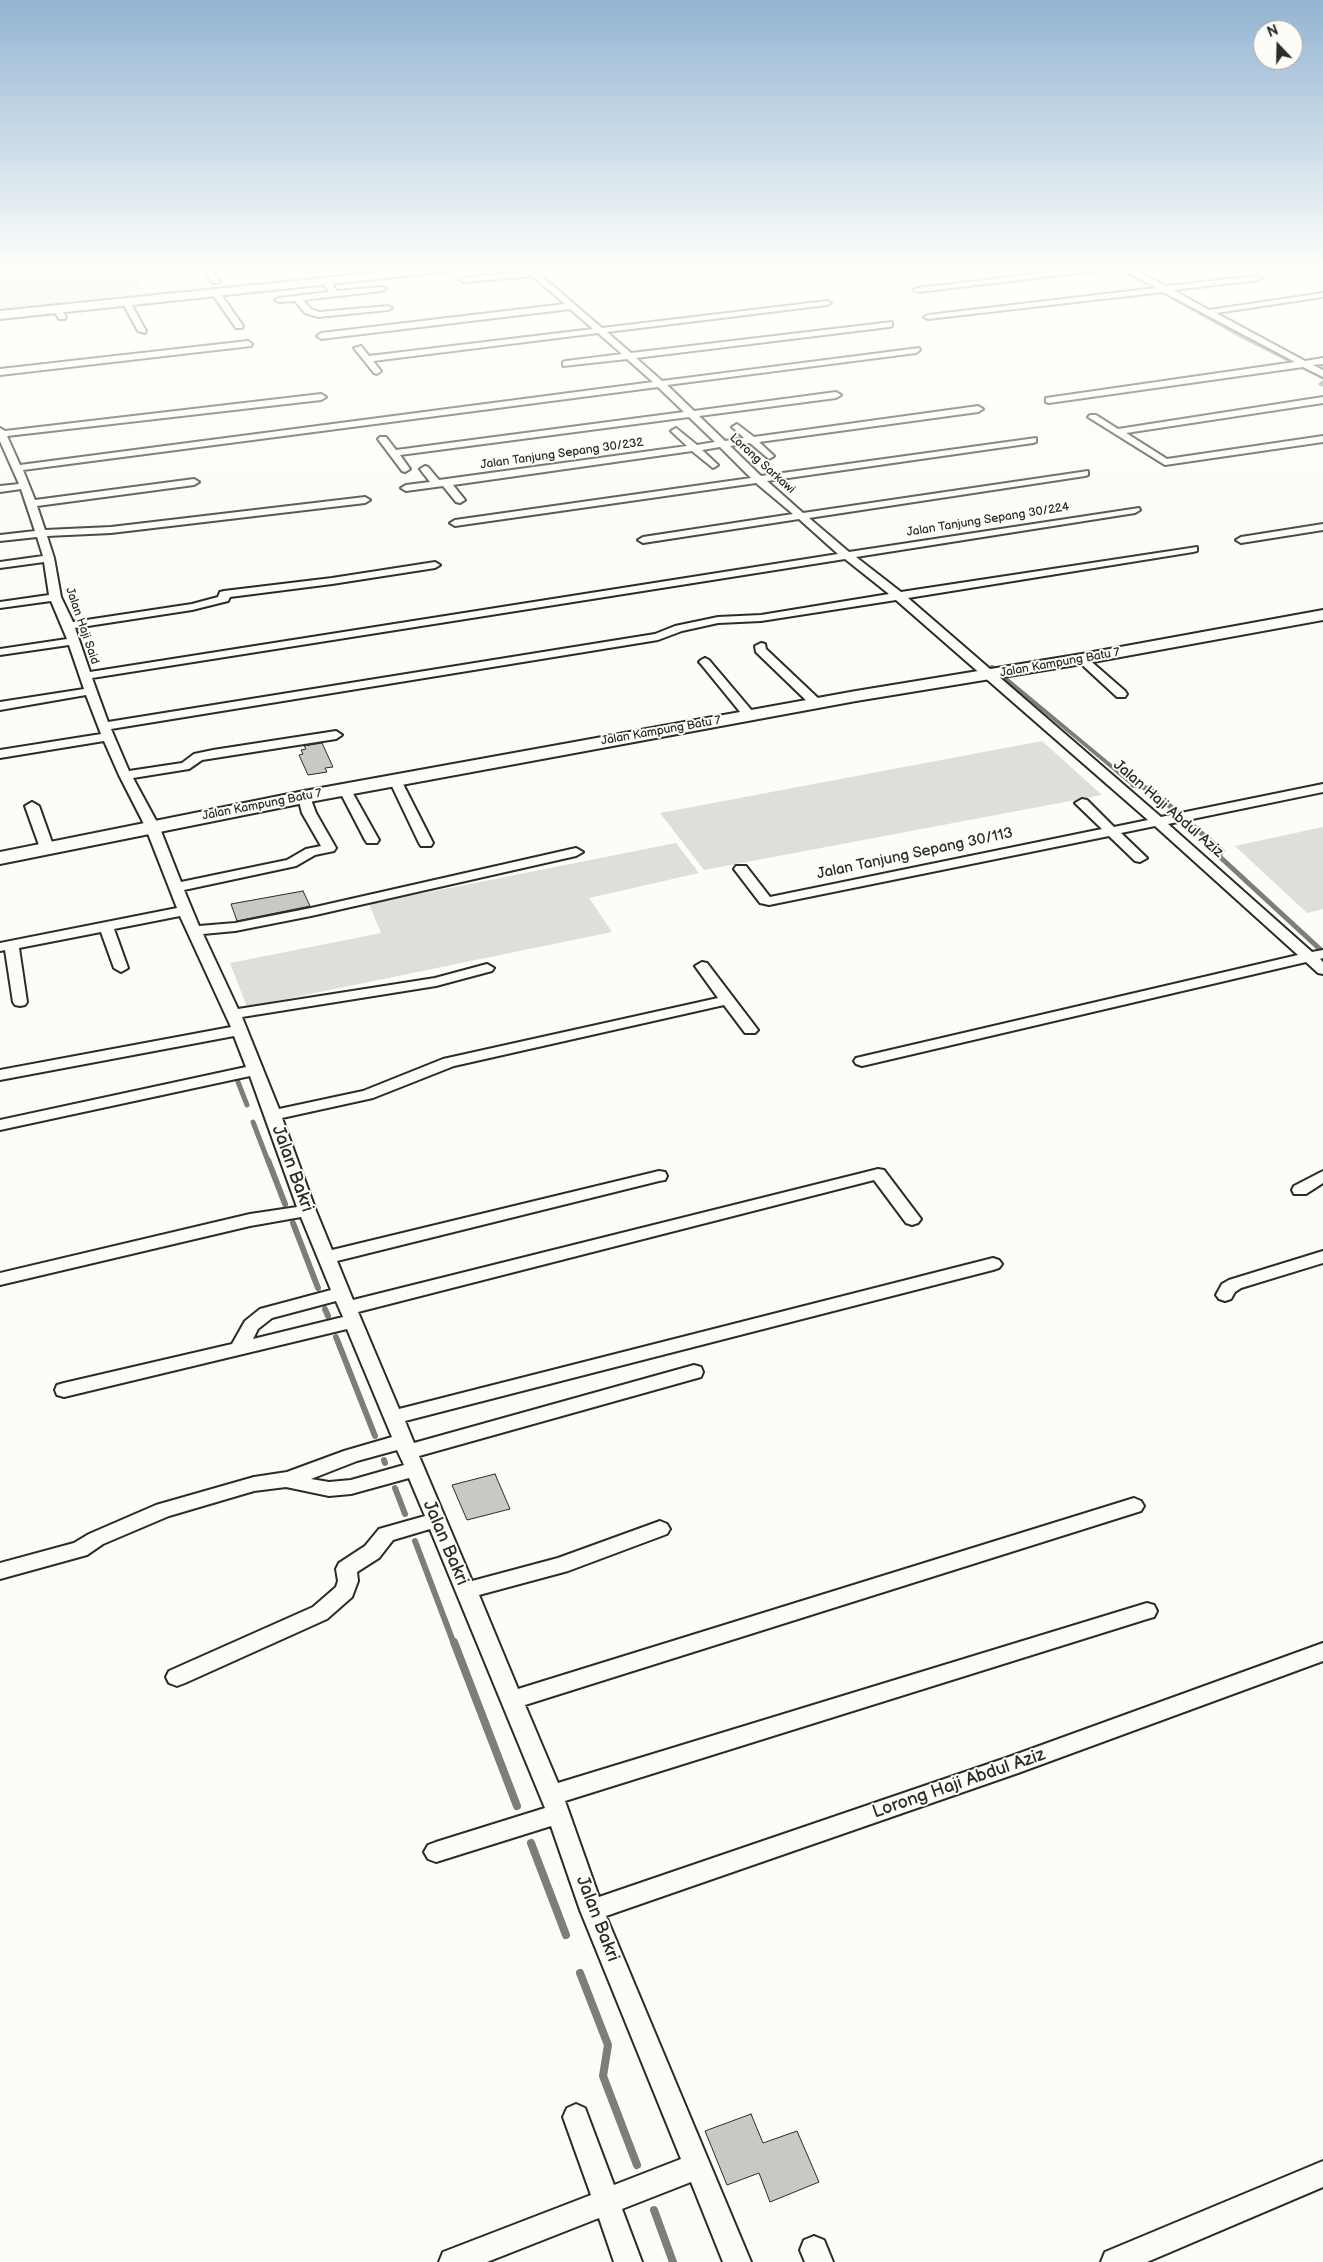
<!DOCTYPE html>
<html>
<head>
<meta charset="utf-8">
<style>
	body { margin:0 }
	#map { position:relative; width:1323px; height:2262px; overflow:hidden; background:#fdfcf7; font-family:"Balsamiq Sans",sans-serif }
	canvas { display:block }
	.north { position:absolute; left:1253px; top:20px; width:50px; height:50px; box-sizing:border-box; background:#fdfcf7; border:1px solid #a9a8a5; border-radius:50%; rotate:339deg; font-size:14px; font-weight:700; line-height:20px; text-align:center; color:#2b2b2b }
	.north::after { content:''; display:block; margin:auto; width:18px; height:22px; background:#2b2b2b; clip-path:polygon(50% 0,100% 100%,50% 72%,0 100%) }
</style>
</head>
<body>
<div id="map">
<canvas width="1323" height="2262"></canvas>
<div class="north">N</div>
</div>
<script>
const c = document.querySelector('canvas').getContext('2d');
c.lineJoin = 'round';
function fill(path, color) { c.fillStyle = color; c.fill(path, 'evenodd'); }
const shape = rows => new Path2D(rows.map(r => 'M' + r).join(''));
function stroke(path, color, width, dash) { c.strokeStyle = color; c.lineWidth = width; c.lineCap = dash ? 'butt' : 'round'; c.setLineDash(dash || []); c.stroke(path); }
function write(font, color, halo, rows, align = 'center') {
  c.font = font + ' "Balsamiq Sans",sans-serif'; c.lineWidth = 4; c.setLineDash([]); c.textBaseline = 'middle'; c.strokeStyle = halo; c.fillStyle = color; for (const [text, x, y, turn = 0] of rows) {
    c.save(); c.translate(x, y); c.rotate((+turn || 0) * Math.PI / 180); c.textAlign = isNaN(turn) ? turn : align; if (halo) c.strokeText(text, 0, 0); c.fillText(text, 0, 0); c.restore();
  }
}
const green = shape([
	[0,265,129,265,147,294,0,309],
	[1042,741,1102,795,704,870,660,813],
	[1323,827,1323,909,1307,913,1235,846],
	[676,843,699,873,589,898,612,932,247,1007,230,963,381,933,369,904]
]);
const streamFar4 = shape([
	[1112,265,1154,287],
	[1162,292,1240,336,1323,378],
	[1323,382,1320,384,1323,385]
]);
const streamFar3 = shape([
	[992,667,994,668],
	[1005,678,1135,786]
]);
const streamFar2 = shape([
	[1133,785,1150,789,1179,814],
	[1193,826,1222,851,1219,856,1323,952],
	[238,1082,247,1105],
	[253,1122,268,1161]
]);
const streamFar1 = shape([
	[268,1160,285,1204],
	[293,1223,318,1288],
	[325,1309,328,1316],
	[336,1337,375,1436],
	[384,1460,385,1463],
	[395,1488,405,1514],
	[415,1541,454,1644]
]);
const stream = shape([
	[454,1642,517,1806],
	[531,1843,566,1935],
	[580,1973,608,2045,603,2076,637,2165],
	[654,2210,673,2262]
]);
const building = shape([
	[322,743,333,767,325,768,327,772,308,775,299,755,303,754,301,750,306,749,304,746,322,743],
	[303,891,310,906,237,921,231,904,303,891],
	[495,1474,510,1509,467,1520,452,1485,495,1474],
	[751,2114,763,2143,797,2131,819,2182,770,2202,759,2173,727,2185,705,2131,751,2114]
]);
const street = shape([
	[200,265,208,265,220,281,219,283,213,283,200,265],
	[521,265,529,265,602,328,827,301,831,303,827,305,607,332,631,353,892,322,892,326,889,327,636,358,662,381,919,348,920,350,916,353,667,385,694,411,836,392,841,395,836,398,699,416,725,441,744,438,732,427,737,424,754,437,978,406,983,409,978,412,759,442,774,456,769,459,750,443,730,446,761,476,1036,438,1036,442,1033,443,767,481,803,513,1088,471,1088,475,1085,476,809,518,849,552,1139,508,1140,510,1135,513,856,557,901,592,1197,547,1197,551,1193,552,908,598,1161,817,1323,784,1323,792,1168,824,1312,952,1323,950,1323,958,1320,959,1323,962,1323,974,1318,973,1306,962,862,1066,856,1064,854,1061,856,1058,1298,955,1155,826,1121,833,1147,858,1140,862,1135,861,1109,836,769,905,760,903,734,869,736,866,746,866,770,897,1102,829,1075,803,1082,799,1087,800,1114,827,1148,820,896,600,761,621,718,623,682,631,658,640,111,729,129,771,182,763,194,754,213,750,336,731,342,735,336,739,202,760,189,769,133,778,159,826,181,882,287,860,306,849,321,846,302,813,298,797,304,793,310,797,316,813,336,848,334,851,315,855,296,866,184,890,199,926,235,923,311,908,576,848,583,852,576,856,311,916,235,931,203,934,238,1009,435,978,487,964,494,968,492,971,436,986,242,1017,279,1109,363,1091,443,1059,718,998,695,966,702,962,707,963,758,1030,755,1033,745,1033,724,1005,454,1066,373,1098,282,1118,316,1211,332,1250,659,1171,665,1172,667,1176,665,1180,659,1181,337,1261,353,1300,878,1169,884,1170,921,1219,918,1223,912,1225,906,1223,874,1180,358,1312,399,1409,993,1258,999,1260,1002,1264,999,1268,993,1270,405,1421,414,1443,694,1365,701,1367,703,1372,701,1377,419,1456,472,1581,558,1558,660,1521,667,1524,670,1529,667,1534,568,1571,479,1595,518,1689,1134,1498,1141,1501,1144,1506,1141,1511,525,1705,558,1783,1147,1603,1154,1605,1157,1611,1154,1617,1147,1619,565,1801,599,1897,1006,1758,1323,1643,1323,1661,1018,1773,606,1916,751,2262,723,2262,691,2182,622,2209,642,2262,614,2262,599,2218,487,2262,439,2262,443,2252,591,2195,563,2117,567,2108,576,2104,585,2108,614,2185,681,2159,580,1910,551,1826,436,1862,428,1859,424,1852,428,1845,436,1842,545,1808,430,1529,393,1540,379,1558,357,1572,358,1581,352,1597,327,1619,185,1683,177,1686,169,1683,166,1677,169,1671,313,1607,336,1587,338,1581,336,1569,339,1563,365,1546,379,1529,425,1516,409,1478,351,1494,329,1496,286,1487,254,1491,169,1516,103,1544,87,1555,0,1579,0,1563,74,1543,89,1534,156,1505,254,1477,287,1472,344,1451,392,1437,347,1329,64,1397,57,1395,55,1390,57,1385,64,1383,232,1344,245,1321,260,1309,331,1290,301,1217,250,1226,0,1285,0,1273,250,1214,297,1207,250,1076,0,1130,0,1120,246,1067,234,1036,0,1080,0,1070,231,1027,180,916,114,929,128,968,121,972,114,968,101,932,19,948,27,1002,25,1005,20,1006,15,1005,13,1002,5,950,0,951,0,943,177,908,145,826,119,775,104,741,0,758,0,750,101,734,86,695,0,710,0,702,84,689,69,645,0,655,0,649,67,639,51,601,0,608,0,602,49,595,44,562,0,568,0,562,43,556,37,537,0,541,0,535,35,531,21,489,0,492,0,486,19,484,0,441,0,428,5,431,321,394,326,397,321,400,7,436,20,465,653,382,627,359,563,366,563,362,566,361,622,354,598,333,373,361,381,371,377,374,374,373,354,348,361,346,369,356,593,329,570,309,321,339,317,336,321,333,565,304,532,276,464,282,460,280,464,278,527,271,521,265],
	[658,387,684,412,396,450,386,437,380,437,378,439,402,471,405,472,410,469,400,455,689,417,715,442,697,445,676,428,671,431,687,446,439,480,428,467,425,466,420,469,430,482,406,485,401,488,406,491,443,486,456,502,460,503,465,500,453,485,692,451,713,468,718,465,702,450,720,447,751,478,455,520,450,523,455,526,756,483,793,514,643,537,638,540,643,543,799,519,838,554,90,672,75,628,192,610,228,601,230,597,332,584,435,568,440,565,435,562,332,578,224,591,220,592,218,597,192,604,73,622,61,597,54,558,47,536,111,533,365,503,370,500,365,497,111,527,45,530,37,506,194,485,199,482,194,479,35,500,23,470,658,387],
	[845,559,889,594,761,615,718,617,675,626,655,634,108,722,92,678,845,559],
	[336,1301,343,1317,253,1339,258,1329,272,1318,336,1301],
	[397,1450,404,1465,351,1480,329,1482,311,1479,357,1461,397,1450],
	[1111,265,1132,265,1130,267,1166,286,1258,276,1262,278,1258,280,1173,290,1209,310,1323,293,1323,297,1216,313,1305,361,1323,358,1323,364,1313,365,1323,370,1323,377,1303,367,1049,403,1046,402,1046,398,1295,362,1163,292,928,319,924,317,928,315,1156,288,1120,268,918,292,914,290,918,288,1111,265],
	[322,279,328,279,337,291,382,287,386,289,382,291,303,300,311,309,319,312,388,306,392,308,388,310,318,317,305,313,295,301,279,302,275,300,279,298,329,292,321,281,322,279],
	[212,290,218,290,243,326,242,328,236,328,211,292,212,290],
	[123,300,130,302,146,331,145,333,138,331,122,302,123,300],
	[54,307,60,307,66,317,65,319,59,319,53,309,54,307],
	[248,341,252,344,251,346,0,375,0,369,248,341],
	[1323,397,1323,403,1126,433,1167,459,1323,436,1323,442,1165,465,1088,417,1090,415,1096,415,1118,429,1323,397],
	[1323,524,1323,530,1241,543,1236,540,1241,537,1323,524],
	[761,643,765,644,766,649,820,700,822,703,820,706,812,706,756,652,755,646,761,643],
	[1082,656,1086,657,1125,691,1127,694,1125,697,1117,697,1078,661,1076,659,1082,656],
	[705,658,709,660,753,712,755,715,753,718,745,718,701,664,699,662,701,660,705,658],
	[395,776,401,780,433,843,431,846,421,846,419,843,389,780,395,776],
	[345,786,351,790,379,840,377,843,367,843,365,840,339,790,345,786],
	[32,802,39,806,54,848,52,851,42,851,40,848,25,806,32,802],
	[1323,1171,1323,1183,1306,1194,1294,1194,1292,1190,1294,1186,1323,1171],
	[1323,1251,1323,1263,1241,1288,1235,1292,1231,1299,1225,1301,1219,1299,1216,1295,1222,1284,1229,1280,1323,1251],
	[1323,2161,1323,2187,1147,2262,1101,2262,1105,2252,1323,2161],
	[814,2236,824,2240,833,2262,805,2262,800,2250,804,2240,814,2236]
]);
const secondary = shape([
	[450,265,486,265,480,268,0,319,0,311,450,265],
	[1323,610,1323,620,1082,664,856,701,304,803,0,864,0,852,304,791,856,691,1082,654,1323,610]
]);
const farStreetnames = [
	["Jalan Tanjung Sepang 30/232",562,454,-8],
	["Lorong Sarkawi",762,464,42],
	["Jalan Tanjung Sepang 30/224",988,520,-9],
	["Jalan Haji Said",82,626,71],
	["Jalan Kampung Batu 7",1060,663,-10],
	["Jalan Kampung Batu 7",661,731,-10],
	["Jalan Kampung Batu 7",262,805,-11]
];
const streetNames = [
	["Jalan Haji Abdul Aziz",1168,809,41],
	["Jalan Tanjung Sepang 30/113",915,854,-12]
];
const nearStreetnames = [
	["Jalan Bakri",292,1169,70],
	["Jalan Bakri",445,1543,67],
	["Lorong Haji Abdul Aziz",959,1784,-19],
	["Jalan Bakri",597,1919,69]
];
fill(green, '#dfdeda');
stroke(streamFar4, '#7e7d7b', 3);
stroke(streamFar3, '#7e7d7b', 4);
stroke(streamFar2, '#7e7d7b', 5);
stroke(streamFar1, '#7e7d7b', 6);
stroke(stream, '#7e7d7b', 8);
fill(building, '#c9c8c4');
stroke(building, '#2b2b2b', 1);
stroke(street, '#2b2b2b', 4);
stroke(secondary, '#2b2b2b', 4);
fill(street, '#fdfcf7');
fill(secondary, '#fdfcf7');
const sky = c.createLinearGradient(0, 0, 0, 581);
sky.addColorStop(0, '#93b4d2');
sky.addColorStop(0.46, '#fefefb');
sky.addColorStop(1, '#fefefb00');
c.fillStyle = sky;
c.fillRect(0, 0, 1323, 581);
write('12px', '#2b2b2b', '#fdfcf7', farStreetnames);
write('15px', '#2b2b2b', '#fdfcf7', streetNames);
write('18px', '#2b2b2b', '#fdfcf7', nearStreetnames);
</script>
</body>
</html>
